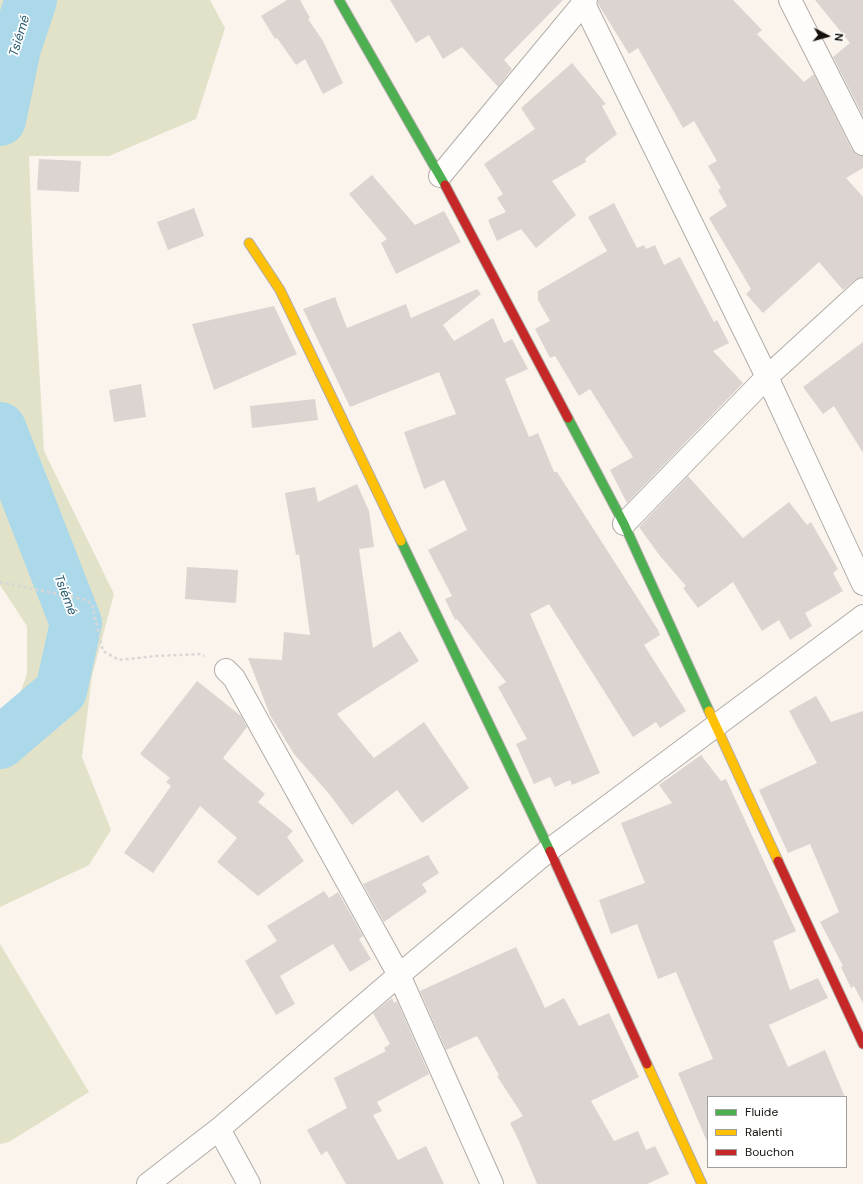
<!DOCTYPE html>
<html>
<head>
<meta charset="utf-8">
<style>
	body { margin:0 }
	#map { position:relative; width:863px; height:1184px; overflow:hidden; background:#faf4ed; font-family:"DM Sans",sans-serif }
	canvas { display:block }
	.legend { position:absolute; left:707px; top:1096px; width:140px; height:72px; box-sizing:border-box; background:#fff; border:1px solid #a2a09e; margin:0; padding:5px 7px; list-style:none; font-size:12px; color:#16110c }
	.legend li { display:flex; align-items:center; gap:8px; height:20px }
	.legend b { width:20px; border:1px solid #a2a09e }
	.north { position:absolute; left:807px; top:16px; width:40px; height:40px; -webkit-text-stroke:3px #fff; paint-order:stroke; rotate:96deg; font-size:11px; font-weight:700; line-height:16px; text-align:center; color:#16110c }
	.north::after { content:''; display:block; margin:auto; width:14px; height:18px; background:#16110c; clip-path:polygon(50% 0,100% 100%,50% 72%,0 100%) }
</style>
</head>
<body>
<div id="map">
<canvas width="863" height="1184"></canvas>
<ul class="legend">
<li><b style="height:5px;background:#4caf50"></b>Fluide</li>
<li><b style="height:5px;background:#ffc107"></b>Ralenti</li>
<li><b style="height:5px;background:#c62828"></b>Bouchon</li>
</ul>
<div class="north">N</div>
</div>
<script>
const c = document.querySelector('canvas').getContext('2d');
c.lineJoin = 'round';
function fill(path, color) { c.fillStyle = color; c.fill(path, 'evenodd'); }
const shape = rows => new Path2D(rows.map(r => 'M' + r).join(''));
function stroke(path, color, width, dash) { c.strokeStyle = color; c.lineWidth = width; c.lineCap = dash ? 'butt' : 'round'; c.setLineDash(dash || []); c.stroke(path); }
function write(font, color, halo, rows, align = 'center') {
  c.font = font + ' "DM Sans",sans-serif'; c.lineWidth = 3.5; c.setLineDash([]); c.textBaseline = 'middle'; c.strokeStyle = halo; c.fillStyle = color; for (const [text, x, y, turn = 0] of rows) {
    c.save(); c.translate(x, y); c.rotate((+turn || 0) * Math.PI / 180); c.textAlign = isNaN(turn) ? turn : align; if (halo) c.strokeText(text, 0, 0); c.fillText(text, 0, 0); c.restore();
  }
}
const green = shape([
	[0,0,210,0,225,28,196,119,109,156,29,156,33,262,44,451,114,594,92,676,82,757,111,830,89,865,0,907,0,743,3,741,27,674,27,626,0,585,0,65,5,44,0,43],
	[0,944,89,1092,9,1142,0,1144]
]);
const river = shape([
	[0,120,15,48,31,0],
	[0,428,76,623,61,691,0,743]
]);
const building = shape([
	[287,0,300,0,310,18,308,19,323,41,343,83,323,94,305,59,296,65,277,38,275,39,261,16],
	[390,0,563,0,504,60,512,69,498,87,462,47,443,59,429,35,416,43],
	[598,0,733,0,762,30,757,34,804,82,814,74,852,150,857,155,863,156,863,168,846,178,863,197,863,277,855,280,843,290,819,262,763,313,746,294,751,289,709,218,727,206,718,190,721,188,708,166,717,161,694,121,683,128,638,48,629,54,600,7,598,4],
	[815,0,863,0,863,116,833,57,850,43],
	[572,63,606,104,602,106,617,134,585,159,586,162,552,181,576,215,536,248,521,229,497,241,488,220,506,212,497,198,503,194,484,164,535,129,521,108],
	[39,159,81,161,79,192,37,190],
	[372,175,415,225,444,211,461,242,396,274,381,243,387,239,349,194],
	[614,203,637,248,644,245,646,249,655,245,664,265,680,257,714,322,717,320,729,343,713,351,743,383,627,503,610,470,633,457,590,389,579,396,555,356,550,358,535,329,550,321,538,300,538,291,607,251,588,217],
	[194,208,204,236,168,250,157,222],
	[477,289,481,294,443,325,454,341,493,318,504,343,512,339,528,369,505,379,529,437,538,433,554,472,557,472,658,630,660,635,644,645,686,711,660,728,656,722,633,737,549,604,530,614,600,773,572,785,570,780,555,787,550,777,534,784,516,744,527,739,498,687,506,682,457,619,455,620,445,599,452,596,428,550,467,530,444,480,424,489,404,432,456,414,439,372,350,407,303,309,335,297,347,328,406,304,411,318],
	[274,306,297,354,214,390,192,324],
	[863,342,863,453,834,406,823,414,803,387],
	[141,384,146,417,114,422,109,390],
	[315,399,318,420,252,428,250,406],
	[688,476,743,538,789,502,807,525,811,522,838,569,833,573,843,591,805,613,812,626,790,640,779,620,762,631,733,582,698,608,683,588,686,586,660,556,639,527],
	[357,484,369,511,374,547,359,549,373,648,400,631,419,661,337,714,374,758,424,722,469,788,422,823,397,790,352,825,330,795,294,754,270,715,248,658,282,660,284,632,310,635,299,554,296,555,285,493,315,487,318,502],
	[187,567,238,570,236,603,185,599],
	[197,681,241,716,247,727,223,758,265,794,258,802,293,831,287,837,304,861,258,896,217,862,237,838,200,806,153,873,124,853,171,786,166,782,170,778,140,754],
	[816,696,831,722,863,711,863,1003,854,986,851,988,841,967,843,966,820,922,839,912,810,844,788,853,759,790,817,763,789,711],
	[701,755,721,781,726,779,796,931,773,941,790,990,818,978,828,998,769,1025,788,1067,825,1050,845,1097,708,1097,708,1144,678,1073,713,1059,676,972,658,979,637,924,611,934,599,900,645,883,621,823,672,803,659,785],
	[428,855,439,873,422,884,427,892,384,922,363,884],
	[324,891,329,898,338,892,363,936,359,939,371,959,350,972,333,944,280,976,295,1004,276,1015,245,961,277,941,267,926],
	[516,947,545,1008,564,998,579,1026,609,1013,639,1077,591,1101,614,1141,638,1131,646,1150,655,1146,669,1174,647,1184,537,1184,518,1139,510,1123,523,1116,497,1076,499,1075,477,1036,446,1050,420,991],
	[392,998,394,1003,397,1001,429,1074,377,1102,382,1111,373,1115,398,1160,426,1146,444,1184,346,1184,327,1151,321,1155,307,1130,347,1108,334,1078,386,1051,384,1048,390,1044,373,1013]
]);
const path = shape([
	[0,582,86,600,92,605,103,651,119,660,156,656,201,654,204,656]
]);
const street = shape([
	[582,0,767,377,863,584],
	[790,0,863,144],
	[440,176,586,0],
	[624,524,767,377,863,289],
	[226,670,234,678,399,975,492,1184],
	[219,1129,249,1184],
	[148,1184,219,1129,399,975,549,850,863,616]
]);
const fast = shape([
	[339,0,445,185],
	[568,418,624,524,709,711],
	[401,541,550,851]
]);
const slow = shape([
	[249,243,280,290,401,541],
	[709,711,778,861],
	[647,1064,702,1184]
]);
const jam = shape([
	[445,185,568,418],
	[550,851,647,1064],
	[778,861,863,1044]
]);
const waterNames = [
	["Tsiémé",20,36,-73],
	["Tsiémé",65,595,69]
];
fill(green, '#e1e2c7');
stroke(river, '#acd9ea', 52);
fill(building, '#dbd4d0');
stroke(street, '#b1aca7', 24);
stroke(fast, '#b1aca7', 11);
stroke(slow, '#b1aca7', 11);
stroke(jam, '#b1aca7', 11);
stroke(path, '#d9d6d4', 2.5, [3, 3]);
stroke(street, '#fefdfc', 22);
stroke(fast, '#4caf50', 9);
stroke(slow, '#ffc107', 9);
stroke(jam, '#c62828', 9);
write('italic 13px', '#265b6f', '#fff', waterNames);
</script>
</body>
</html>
